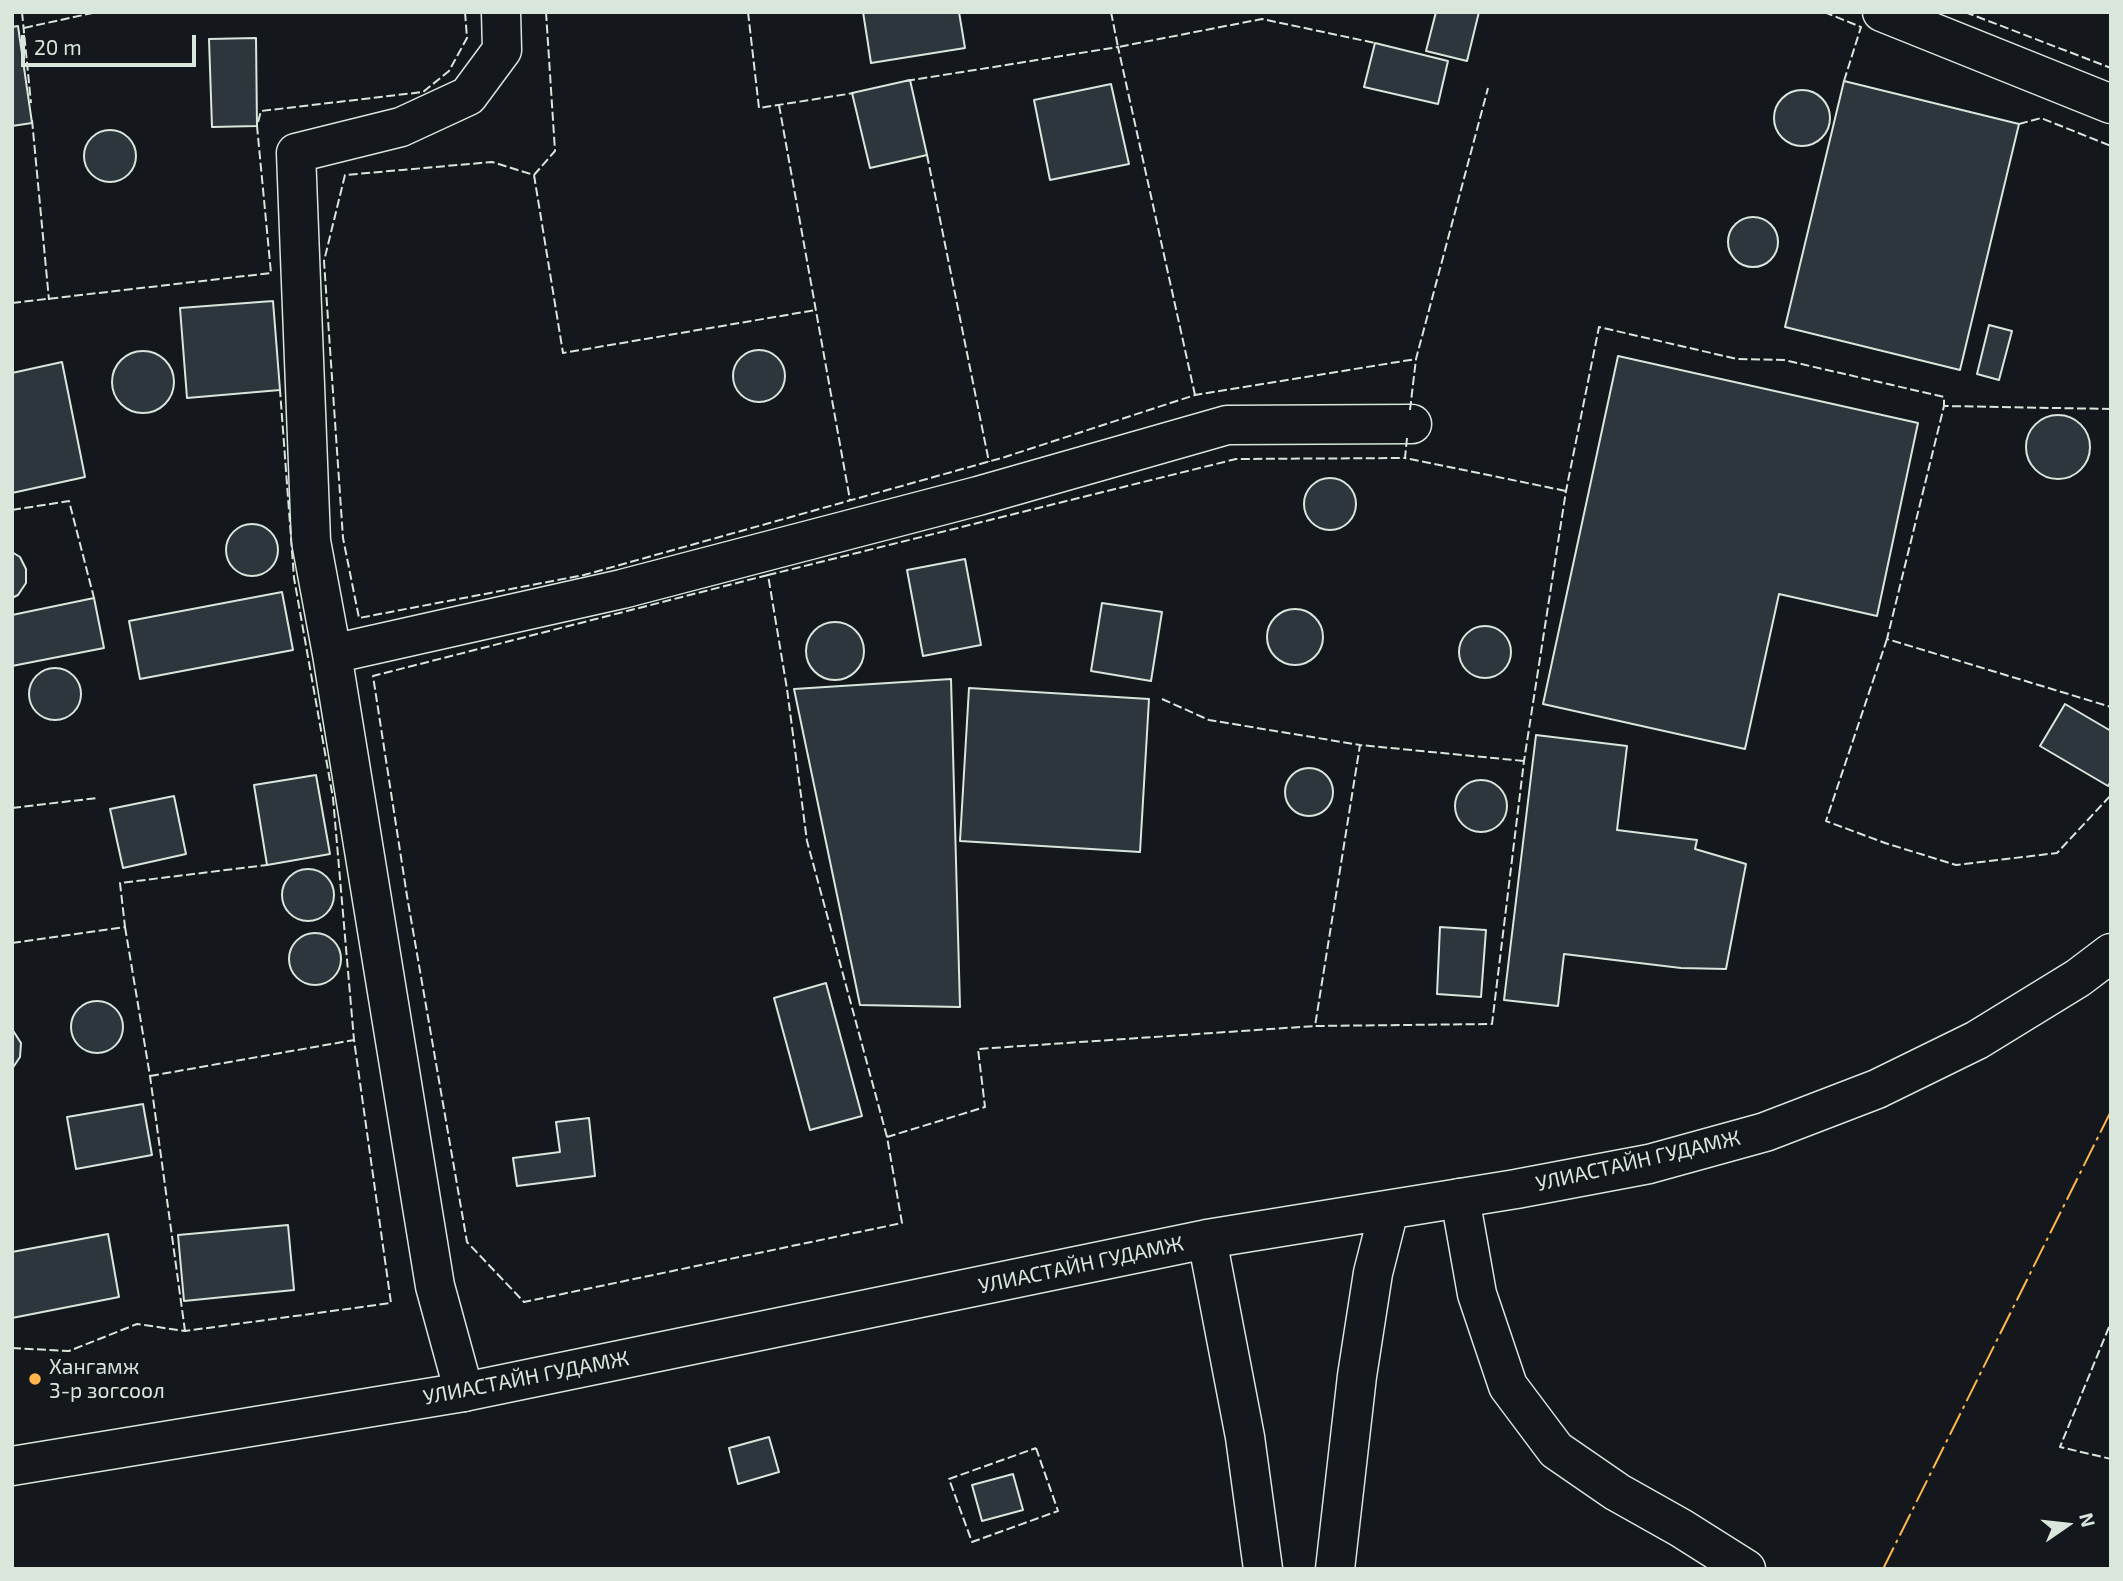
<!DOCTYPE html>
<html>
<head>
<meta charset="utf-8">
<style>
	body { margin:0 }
	#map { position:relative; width:2123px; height:1581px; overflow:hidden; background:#14181c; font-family:"Exo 2",sans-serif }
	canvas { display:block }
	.frame { position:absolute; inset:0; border:14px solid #d8e6dc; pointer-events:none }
	.north { position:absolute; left:2032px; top:1490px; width:70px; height:70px; -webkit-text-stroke:5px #14181c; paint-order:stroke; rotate:76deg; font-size:19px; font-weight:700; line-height:28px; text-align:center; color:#d8e6dc }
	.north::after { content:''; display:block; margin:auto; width:24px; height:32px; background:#d8e6dc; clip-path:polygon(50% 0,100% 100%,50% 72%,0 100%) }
	.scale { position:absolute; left:21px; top:35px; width:175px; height:32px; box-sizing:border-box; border:4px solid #d8e6dc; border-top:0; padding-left:9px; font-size:21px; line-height:24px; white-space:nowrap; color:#d8e6dc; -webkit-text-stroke:5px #14181c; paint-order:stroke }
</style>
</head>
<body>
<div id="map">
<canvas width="2123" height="1581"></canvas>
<div class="frame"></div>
<div class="north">N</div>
<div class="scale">20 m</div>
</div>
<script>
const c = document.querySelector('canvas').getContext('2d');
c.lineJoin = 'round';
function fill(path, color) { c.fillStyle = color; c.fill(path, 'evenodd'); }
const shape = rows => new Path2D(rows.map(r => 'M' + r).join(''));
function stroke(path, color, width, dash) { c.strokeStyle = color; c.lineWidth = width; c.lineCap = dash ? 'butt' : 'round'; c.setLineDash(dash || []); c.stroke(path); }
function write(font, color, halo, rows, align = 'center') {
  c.font = font + ' "Exo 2",sans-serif'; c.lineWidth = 5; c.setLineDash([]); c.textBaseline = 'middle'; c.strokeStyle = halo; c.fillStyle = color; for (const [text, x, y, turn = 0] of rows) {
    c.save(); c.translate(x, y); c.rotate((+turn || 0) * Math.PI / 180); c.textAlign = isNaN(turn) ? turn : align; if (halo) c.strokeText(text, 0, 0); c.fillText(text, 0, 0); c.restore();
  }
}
const building = shape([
	[863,12,959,12,965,48,871,63,863,12],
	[1436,12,1479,12,1467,61,1426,51,1436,12],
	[18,26,32,123,12,126,12,27,18,26],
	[256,38,257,126,212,127,209,39,256,38],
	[1375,43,1448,61,1438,104,1364,87,1375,43],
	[910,80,927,155,870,168,852,93,910,80],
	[1844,81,2019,124,1960,370,1785,327,1844,81],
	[1111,84,1129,164,1050,180,1034,100,1111,84],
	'1774 118a28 28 0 1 1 56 0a28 28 0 1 1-56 0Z',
	'84 156a26 26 0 1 1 52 0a26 26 0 1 1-52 0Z',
	'1728 242a25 25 0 1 1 50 0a25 25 0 1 1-50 0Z',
	[273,301,280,390,187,398,180,308,273,301],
	[1989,325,2012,331,1999,380,1977,374,1989,325],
	'733 376a26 26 0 1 1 52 0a26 26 0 1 1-52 0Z',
	'112 382a31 31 0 1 1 62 0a31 31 0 1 1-62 0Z',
	[1618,356,1918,423,1877,616,1779,594,1745,749,1543,704,1618,356],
	[62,362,85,477,12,493,12,373,62,362],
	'2026 447a32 32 0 1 1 64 0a32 32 0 1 1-64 0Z',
	'1304 504a26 26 0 1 1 52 0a26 26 0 1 1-52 0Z',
	'226 550a26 26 0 1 1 52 0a26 26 0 1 1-52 0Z',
	[12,552,20,557,26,569,26,583,18,595,12,598,12,552],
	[965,559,981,645,923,656,907,570,965,559],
	[282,592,293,650,140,679,129,621,282,592],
	[94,598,104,648,12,666,12,615,94,598],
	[1102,603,1162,612,1151,681,1091,671,1102,603],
	'1267 637a28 28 0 1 1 56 0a28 28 0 1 1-56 0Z',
	'806 651a29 29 0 1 1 58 0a29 29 0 1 1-58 0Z',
	'1459 652a26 26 0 1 1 52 0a26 26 0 1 1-52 0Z',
	'29 694a26 26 0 1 1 52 0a26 26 0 1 1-52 0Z',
	[951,679,960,1007,860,1005,794,689,951,679],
	[969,688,1149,699,1140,852,960,841,969,688],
	[2065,704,2111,731,2111,781,2108,786,2040,746,2065,704],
	[1536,735,1627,746,1617,830,1697,840,1695,849,1746,864,1726,969,1681,968,1564,954,1558,1006,1504,1000,1536,735],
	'1285 792a24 24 0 1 1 48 0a24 24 0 1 1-48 0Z',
	[316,775,330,854,267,865,254,785,316,775],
	'1455 806a26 26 0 1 1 52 0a26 26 0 1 1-52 0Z',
	[174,796,186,854,123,868,110,809,174,796],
	'282 895a26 26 0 1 1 52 0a26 26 0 1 1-52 0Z',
	[1440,927,1486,930,1481,997,1437,994,1440,927],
	'289 959a26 26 0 1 1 52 0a26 26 0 1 1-52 0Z',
	[826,983,862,1116,810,1130,774,998,826,983],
	'71 1027a26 26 0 1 1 52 0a26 26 0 1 1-52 0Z',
	[12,1029,21,1043,20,1057,12,1069,12,1029],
	[143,1104,152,1155,76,1169,67,1117,143,1104],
	[589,1118,595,1176,517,1186,513,1158,560,1152,556,1122,589,1118],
	[288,1225,294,1290,184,1301,178,1235,288,1225],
	[108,1234,119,1297,12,1318,12,1252,108,1234],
	[769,1437,779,1472,738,1484,729,1448,769,1437],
	[1013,1474,1023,1510,982,1521,972,1485,1013,1474]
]);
const street = shape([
	[1882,12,2111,104],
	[332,654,622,589,978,496,1227,425,1412,424],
	[1460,1198,1477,1294,1508,1386,1556,1450,1617,1492,1681,1528,1746,1569],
	[464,1392,435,1286,332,654,311,541,296,153,401,127,468,96,502,50,501,12]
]);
const secondary = shape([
	[1207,1239,1245,1437,1263,1569],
	[12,1466,464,1392,1207,1239,1516,1189,1649,1164,1765,1132,1877,1089,1977,1040,2078,978,2111,953],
	[1335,1569,1357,1376,1373,1273,1389,1210]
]);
const fence = shape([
	[22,12,31,103],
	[546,12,555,151,534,175,492,162,345,175,324,261,343,538,359,618,584,575,1005,457,1195,395,1416,359],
	[748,12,759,108,854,93],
	[1111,12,1118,47,1262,19,1375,43],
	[1824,12,1861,27,1844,81],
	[1965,12,2111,68],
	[24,28,97,12],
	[906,81,1118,47,1195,395],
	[779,105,850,500],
	[32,120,49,300],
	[2019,124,2041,118,2111,146],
	[927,155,989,462],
	[534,175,563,353,816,310],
	[12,303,271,273,257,126,261,111,423,92,449,71,467,38,465,12],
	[2111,409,1944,406,1887,639,2111,707],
	[1410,410,1416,359,1488,88],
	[1407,438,1405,458,1566,491],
	[12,510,69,501,94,598],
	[768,575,373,676,407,896,467,1242,524,1302,902,1223,887,1137,985,1107,978,1049,1315,1026],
	[1887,639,1826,821,1885,843,1956,865,2057,853,2111,795],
	[1162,699,1209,720,1360,745],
	[1524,761,1360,745,1315,1026,1492,1024,1524,761,1566,491,1599,327,1737,359,1784,360,1944,397,1944,406],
	[12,808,97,798],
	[125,927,150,1076,185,1331],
	[12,943,125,927,120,883,267,865],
	[150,1076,354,1040],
	[887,1137,807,841,787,689,768,575,1236,459,1405,458],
	[2109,1327,2060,1447,2111,1459],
	[12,1348,69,1351,137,1324,185,1331,391,1303,354,1040,333,798,294,578,280,390],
	[1036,1448,1058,1511,972,1542,949,1479,1036,1448]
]);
const power = shape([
	[1883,1569,2111,1111]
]);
const markers = [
	[35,1379,7,"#ffb74d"]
];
const streetNames = [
	["УЛИАСТАЙН ГУДАМЖ",1638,1161,-13],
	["УЛИАСТАЙН ГУДАМЖ",1081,1265,-12],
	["УЛИАСТАЙН ГУДАМЖ",526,1378,-11]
];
const poiNames = [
	["Хангамж",49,1367],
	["3-р зогсоол",49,1391]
];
fill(building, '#2c363c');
stroke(building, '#d8e6dc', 2);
stroke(street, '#d8e6dc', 41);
stroke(secondary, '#d8e6dc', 41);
stroke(street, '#14181c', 38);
stroke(secondary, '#14181c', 38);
stroke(fence, '#d8e6dc', 2, [9, 3.5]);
stroke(power, '#ffb74d', 2, [24, 5, 3.5, 5]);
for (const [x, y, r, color] of markers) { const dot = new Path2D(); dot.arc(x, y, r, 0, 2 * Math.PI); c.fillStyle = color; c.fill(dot); stroke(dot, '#14181c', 2.5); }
write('21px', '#d8e6dc', '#14181c', streetNames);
write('21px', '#d8e6dc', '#14181c', poiNames, 'left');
</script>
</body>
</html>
